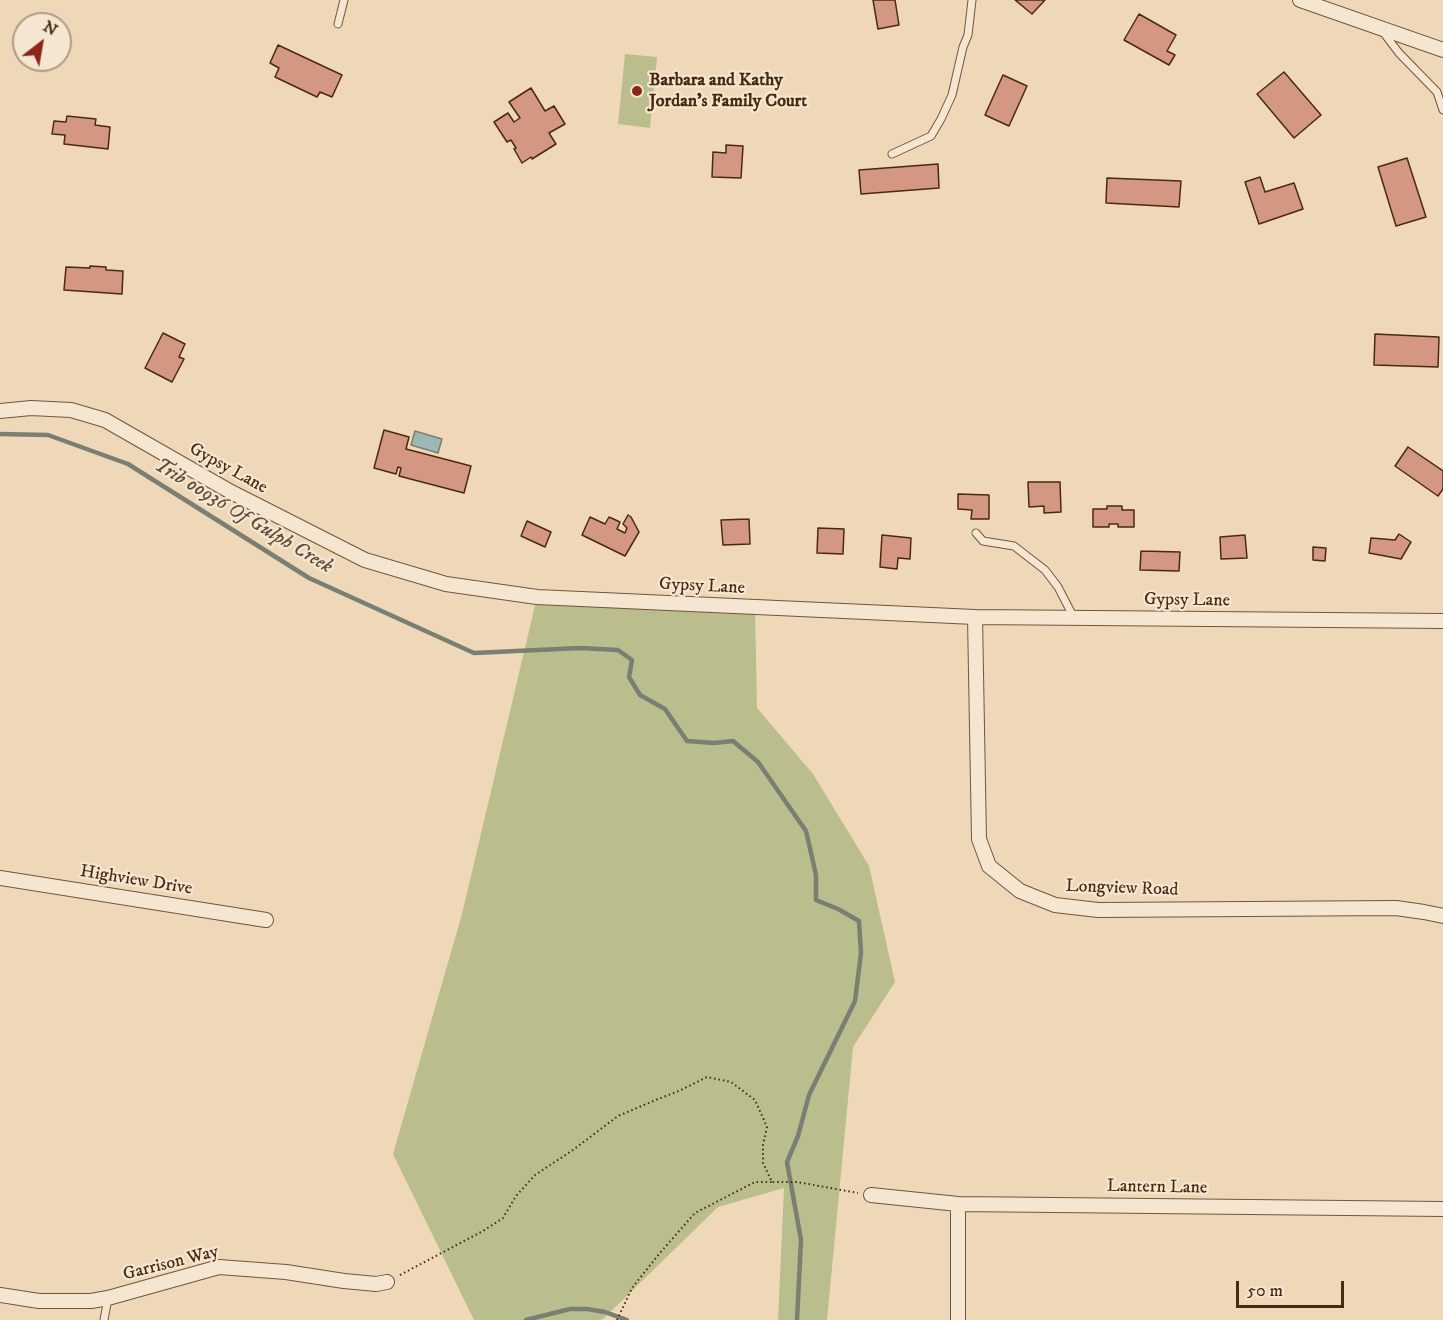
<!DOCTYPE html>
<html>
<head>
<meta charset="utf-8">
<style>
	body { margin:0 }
	#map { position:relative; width:1443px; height:1320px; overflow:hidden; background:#eed8b7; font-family:"IM FELL DW Pica",serif }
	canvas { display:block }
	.north { position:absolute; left:12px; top:12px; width:60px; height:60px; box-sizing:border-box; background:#f4e6d0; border:2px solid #b09b84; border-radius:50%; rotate:31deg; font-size:16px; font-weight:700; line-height:24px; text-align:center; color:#492a11 }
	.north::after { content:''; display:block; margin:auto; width:21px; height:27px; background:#8f2418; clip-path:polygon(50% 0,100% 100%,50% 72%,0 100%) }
	.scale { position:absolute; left:1236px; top:1281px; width:108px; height:27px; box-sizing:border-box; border:3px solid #492a11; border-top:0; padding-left:8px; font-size:18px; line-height:21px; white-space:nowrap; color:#492a11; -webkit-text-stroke:4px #f4e6d0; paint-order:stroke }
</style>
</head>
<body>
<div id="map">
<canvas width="1443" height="1320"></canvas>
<div class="north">N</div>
<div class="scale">50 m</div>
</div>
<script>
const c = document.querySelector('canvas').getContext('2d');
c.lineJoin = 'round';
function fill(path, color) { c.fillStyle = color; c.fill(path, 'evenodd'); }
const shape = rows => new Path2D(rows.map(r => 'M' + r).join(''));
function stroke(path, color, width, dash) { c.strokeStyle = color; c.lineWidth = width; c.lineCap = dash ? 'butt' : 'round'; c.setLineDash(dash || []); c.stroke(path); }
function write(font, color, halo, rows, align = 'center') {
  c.font = font + ' "IM FELL DW Pica",serif'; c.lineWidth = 4.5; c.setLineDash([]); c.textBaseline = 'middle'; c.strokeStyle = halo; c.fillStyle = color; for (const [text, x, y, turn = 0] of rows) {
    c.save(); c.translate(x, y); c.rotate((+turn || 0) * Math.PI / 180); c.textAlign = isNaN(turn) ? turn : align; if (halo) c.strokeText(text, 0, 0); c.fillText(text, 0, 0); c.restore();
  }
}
const green = shape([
	[625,54,657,57,650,128,618,124],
	[537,597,755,607,757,708,813,774,869,866,895,982,853,1047,827,1320,778,1320,784,1188,718,1207,603,1319,599,1320,474,1320,393,1154,462,914]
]);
const water = shape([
	[415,431,442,439,438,453,411,445,415,431]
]);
const stream = shape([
	[0,434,48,435,128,464,309,578,474,653,580,648,618,650,632,660,629,677,640,695,665,709,687,741,714,743,733,741,758,762,806,831,816,875,816,900,838,909,859,921,861,953,855,1001,809,1095,798,1136,787,1162,801,1240,797,1320],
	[526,1320,570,1309,587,1309,605,1312,627,1320]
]);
const building = shape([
	[873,0,895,0,899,25,878,29,873,0],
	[1015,0,1045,0,1032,14,1015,0],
	[1139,14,1176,35,1167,51,1175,55,1169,65,1124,40,1139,14],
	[278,45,342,75,332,97,320,92,317,97,275,77,279,68,270,63,278,45],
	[1284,72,1321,115,1294,138,1257,94,1284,72],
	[1003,75,1027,86,1009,126,985,115,1003,75],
	[531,88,545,111,554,106,565,124,549,133,556,144,532,159,531,157,522,163,514,149,516,148,511,140,507,142,494,122,508,113,514,122,520,118,509,102,531,88],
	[67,116,96,119,95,125,110,127,108,149,64,144,65,135,52,134,54,121,66,122,67,116],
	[726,145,743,146,741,178,712,177,713,152,726,153,726,145],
	[1407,158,1426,217,1396,226,1378,167,1407,158],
	[938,164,939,188,861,194,859,170,938,164],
	[1260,177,1265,192,1294,183,1303,209,1259,224,1245,182,1260,177],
	[1107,178,1181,181,1179,207,1106,203,1107,178],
	[90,266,106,267,106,270,123,271,122,294,64,290,66,267,90,268,90,266],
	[163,333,185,344,179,357,184,359,172,382,145,368,163,333],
	[1375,334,1439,337,1438,367,1374,365,1375,334],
	[384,430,409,437,406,449,471,466,464,493,399,476,401,468,398,467,396,474,374,468,384,430],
	[1408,447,1443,471,1443,489,1438,496,1395,466,1408,447],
	[1028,482,1060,482,1061,512,1044,513,1044,506,1029,507,1028,482],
	[958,494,989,495,989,519,971,519,972,510,958,509,958,494],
	[1107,506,1122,506,1122,510,1134,510,1134,527,1118,527,1118,524,1109,524,1109,527,1093,527,1093,509,1107,509,1107,506],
	[628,515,631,517,639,532,625,556,582,535,590,517,605,524,609,517,620,522,617,529,625,533,627,528,623,524,628,515],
	[749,519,750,544,723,545,721,520,749,519],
	[527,521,551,532,545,547,521,536,527,521],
	[818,528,844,529,843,554,817,553,818,528],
	[1399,534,1411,542,1401,559,1369,553,1371,538,1395,540,1399,534],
	[882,535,911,538,910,559,898,558,897,569,880,567,882,535],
	[1245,535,1247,558,1221,559,1220,537,1245,535],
	[1313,547,1326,548,1325,561,1313,560,1313,547],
	[1141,551,1180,552,1179,571,1140,570,1141,551]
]);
const path = shape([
	[400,1275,483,1231,503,1218,516,1196,535,1175,573,1150,618,1116,658,1099,679,1091,707,1077,731,1082,755,1100,767,1127,763,1145,763,1163,772,1182,797,1182,858,1193],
	[617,1320,632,1288,659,1254,695,1213,755,1182,772,1182]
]);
const lane = shape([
	[338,24,344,0],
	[1383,32,1399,53,1437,92,1443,110],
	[892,154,931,136,941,119,952,95,963,47,968,35,972,0],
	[976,533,983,541,1014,546,1045,570,1058,587,1074,618],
	[104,1320,108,1298]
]);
const street = shape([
	[1300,0,1443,50],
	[0,411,31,408,71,410,105,420,231,492,365,560,446,584,537,597,975,617,1443,621],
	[975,617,979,839,989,866,1020,891,1055,905,1098,910,1396,908,1424,912,1443,916],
	[0,878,266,920],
	[871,1195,958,1204,1443,1209],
	[958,1204,958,1320],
	[0,1295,39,1301,91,1301,108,1298,219,1267,286,1272,344,1281,376,1284,387,1282]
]);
const markers = [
	[637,91,6,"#8f2418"]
];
const poiNames = [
	["Barbara and Kathy",649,81],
	["Jordan's Family Court",649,102]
];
const streetNames = [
	["Gypsy Lane",228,469,29],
	["Gypsy Lane",702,587,3],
	["Gypsy Lane",1187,601,1],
	["Highview Drive",136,881,9],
	["Longview Road",1122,889,2],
	["Lantern Lane",1157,1188,1],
	["Garrison Way",171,1264,-14]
];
const waterNames = [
	["Trib 00936 Of Gulph Creek",243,517,31]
];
fill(green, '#babe8d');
fill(water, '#9bb8b6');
stroke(water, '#7a7f74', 1.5);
stroke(stream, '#7a7f74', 4.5);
fill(building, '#d49882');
stroke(building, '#492a11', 1.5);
stroke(lane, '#72563a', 9);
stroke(street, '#72563a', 16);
stroke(path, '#492a11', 2, [1.5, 3]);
stroke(lane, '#f4e6d0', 7);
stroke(street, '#f4e6d0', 14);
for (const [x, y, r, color] of markers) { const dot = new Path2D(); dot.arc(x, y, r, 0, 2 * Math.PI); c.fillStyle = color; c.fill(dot); stroke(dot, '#f4e6d0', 2); }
write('bold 18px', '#492a11', '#f4e6d0', poiNames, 'left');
write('18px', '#492a11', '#f4e6d0', streetNames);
write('italic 20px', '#5e4e3a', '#f4e6d0', waterNames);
</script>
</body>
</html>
